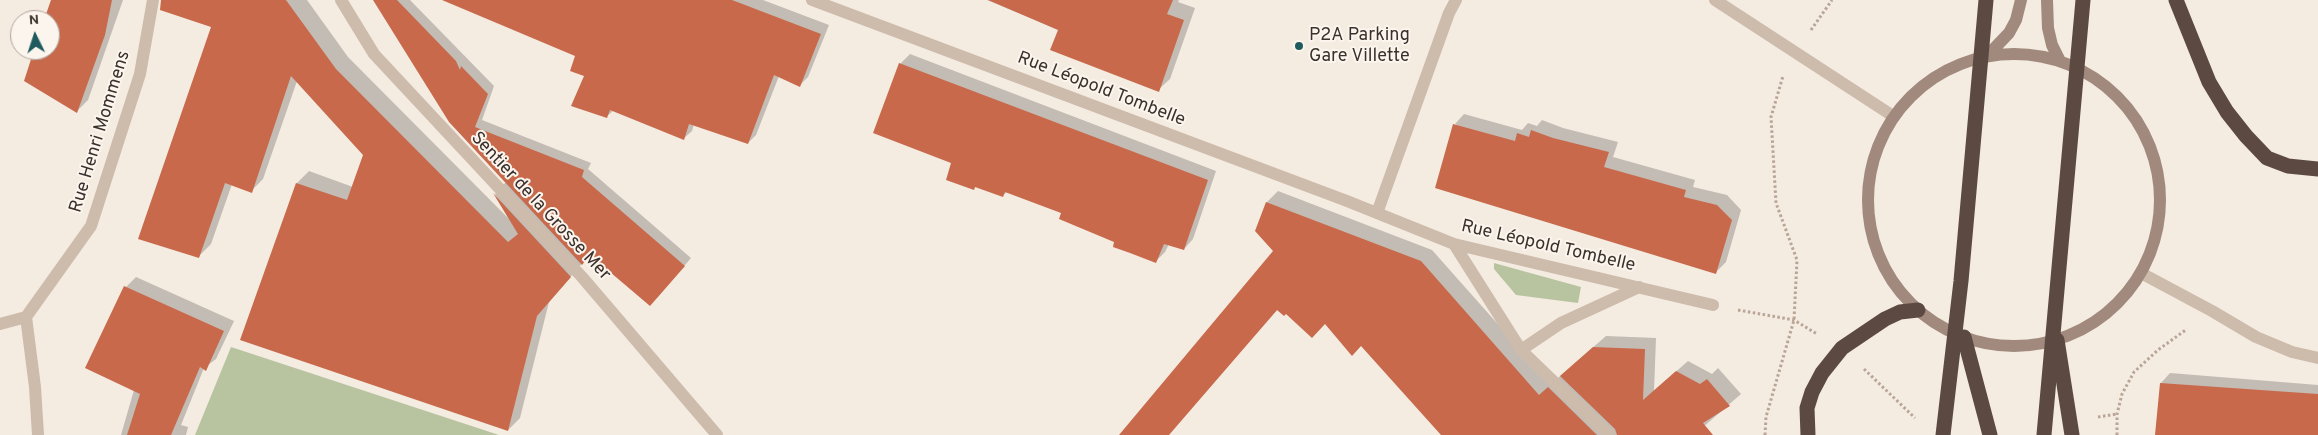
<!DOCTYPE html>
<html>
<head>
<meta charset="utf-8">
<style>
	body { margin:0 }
	#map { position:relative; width:2318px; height:435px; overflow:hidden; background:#f4ebe1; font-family:Overpass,sans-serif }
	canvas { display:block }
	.north { position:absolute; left:10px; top:10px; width:50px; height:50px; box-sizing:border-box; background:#fbf5ee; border:1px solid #aea6a0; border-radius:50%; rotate:356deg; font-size:14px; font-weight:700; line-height:20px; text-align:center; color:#3b302b }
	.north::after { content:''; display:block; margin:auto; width:18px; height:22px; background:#1f5a5e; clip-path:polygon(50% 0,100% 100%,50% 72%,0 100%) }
</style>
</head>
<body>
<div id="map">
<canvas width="2318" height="435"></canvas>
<div class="north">N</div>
</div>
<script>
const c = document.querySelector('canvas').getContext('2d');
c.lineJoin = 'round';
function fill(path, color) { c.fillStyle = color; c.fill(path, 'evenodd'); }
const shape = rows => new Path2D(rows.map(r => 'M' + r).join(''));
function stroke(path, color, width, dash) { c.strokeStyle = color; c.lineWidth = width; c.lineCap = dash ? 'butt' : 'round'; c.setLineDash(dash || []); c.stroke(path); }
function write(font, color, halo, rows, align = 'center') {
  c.font = font + ' Overpass,sans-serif'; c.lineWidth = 4; c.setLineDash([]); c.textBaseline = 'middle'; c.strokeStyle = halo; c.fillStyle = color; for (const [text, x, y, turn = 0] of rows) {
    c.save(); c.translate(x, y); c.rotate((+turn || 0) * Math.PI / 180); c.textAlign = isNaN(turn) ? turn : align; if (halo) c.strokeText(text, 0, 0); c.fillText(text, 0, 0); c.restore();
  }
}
const green = shape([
	[1494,263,1581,287,1578,303,1516,295,1494,269],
	[231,347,499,435,195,435]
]);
const shadow = shape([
	[53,0,123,0,88,100,77,111,36,50,50,50,50,20,46,20],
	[187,0,307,0,348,57,509,219,495,194,506,182,374,0,410,0,494,86,482,120,591,163,588,169,691,258,657,298,590,254,549,302,520,418,508,430,241,339,297,183,309,171,353,187,364,155,297,81,263,179,251,191,232,184,211,244,199,256,212,26],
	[444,0,763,0,829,25,808,77,800,85,779,76,756,135,748,143,694,124,692,131,683,139,614,110,606,117,577,55],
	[987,0,1179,0,1178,2,1195,8,1170,79,1158,90,1059,30],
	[910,54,1216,171,1193,239,1184,249,1169,244,1165,252,1156,261,1062,213,1007,192,1002,196,976,186,974,189,953,162,900,64],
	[1464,114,1522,130,1528,123,1537,126,1542,120,1563,128,1618,142,1613,157,1695,180,1693,187,1727,195,1741,210,1726,262,1716,272,1455,124],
	[1278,191,1432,250,1551,384,1606,336,1656,338,1654,391,1688,361,1712,374,1718,368,1741,394,1694,435,1442,435,1362,345,1326,323,1278,309,1168,435,1121,435,1275,251,1267,202],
	[136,277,234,321,216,359,204,368,181,425,188,427,186,435,121,435,134,390,126,287],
	[2170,373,2318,385,2318,435,2158,435,2161,383]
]);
const building = shape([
	[51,0,112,0,105,35,77,113,24,81,34,50,50,50,50,20,44,20],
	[161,0,286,0,336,69,508,242,518,234,493,193,571,277,537,316,508,431,240,340,296,183,347,200,363,155,291,76,252,193,225,183,199,258,138,239,211,27,160,10],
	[373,0,397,0,456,61,460,70,461,66,488,94,475,127,584,170,582,177,685,266,650,306,590,255,582,265,449,122],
	[442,0,732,0,821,34,800,87,774,75,748,144,689,124,684,140,610,110,607,118,571,106,584,76,570,71,575,56],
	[988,0,1173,0,1167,14,1184,20,1159,92,1050,50,1058,30],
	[899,63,1208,180,1184,250,1164,244,1156,263,1130,253,1113,247,1114,242,1059,219,1061,213,1005,192,1003,197,975,187,974,190,946,180,951,163,873,133],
	[1453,124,1515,141,1517,133,1529,137,1531,130,1553,138,1609,152,1604,167,1686,190,1684,197,1717,205,1732,220,1716,274,1435,188],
	[1266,202,1421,261,1539,395,1548,387,1597,435,1441,435,1361,346,1352,356,1325,324,1312,338,1286,314,1284,316,1277,310,1169,435,1119,435,1273,251,1255,231],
	[124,286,224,331,206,371,200,367,171,435,127,435,140,394,85,368],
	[1593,347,1645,349,1643,400,1676,371,1700,384,1707,379,1730,406,1703,423,1713,435,1617,435,1615,429,1560,376],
	[2160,383,2318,394,2318,435,2155,435]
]);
const path = shape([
	[1811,30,1832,0],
	[1738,310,1794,320,1817,334],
	[1864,369,1915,418],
	[2098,417,2117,414],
	[1765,435,1766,417,1794,320,1797,260,1776,203,1771,117,1783,76],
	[2117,435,2117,414,2122,394,2134,372,2158,350,2187,329]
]);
const minor = shape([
	[341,0,374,54,582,277,717,435],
	[812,0,1347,201,1454,244,1713,305],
	[1715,0,1893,116],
	[1377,213,1449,13,1456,0],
	[1454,244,1521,350,1609,435],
	[2141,273,2212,311,2256,337,2292,352,2318,358],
	[26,317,35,387,38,435],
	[0,324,26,317,91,226,140,74,153,0],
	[1521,350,1561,323,1639,287]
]);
const secondary = shape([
	[2047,0,2048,28,2052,45,2060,61],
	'1868 200a146 146 0 1 1 292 0a146 146 0 1 1-292 0Z',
	[1988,55,2009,33,2016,20,2021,0]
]);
const motorway = shape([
	[2176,0,2209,82,2227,112,2246,136,2267,158,2288,166,2318,169],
	[1964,337,1990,435],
	[2057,340,2072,435],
	[1808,435,1807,408,1812,392,1822,373,1842,348,1885,319,1900,312,1918,310]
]);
const motorwayBridge = shape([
	[1943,435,1961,281,1986,0],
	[2044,435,2083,0]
]);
const markers = [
	[1299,46,5,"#1f5a5e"]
];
const poiNames = [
	["P2A Parking",1309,36],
	["Gare Villette",1309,57]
];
const streetNames = [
	["Rue Léopold Tombelle",1101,90,21],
	["Rue Henri Mommens",101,132,-73],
	["Sentier de la Grosse Mer",540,207,47],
	["Rue Léopold Tombelle",1548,247,13]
];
fill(green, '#b8c4a0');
fill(shadow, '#0003');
fill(building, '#c8694b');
stroke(path, '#b9a596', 3, [2.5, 2.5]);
stroke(minor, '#cdbbac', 12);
stroke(secondary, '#a18a7d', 12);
stroke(motorway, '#5c4a42', 15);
stroke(motorwayBridge, '#5c4a42', 15);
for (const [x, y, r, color] of markers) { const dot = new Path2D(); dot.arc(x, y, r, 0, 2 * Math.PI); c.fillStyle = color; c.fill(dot); stroke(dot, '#fbf5ee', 2); }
write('18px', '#3b302b', '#fbf5ee', poiNames, 'left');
write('18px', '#3b302b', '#fbf5ee', streetNames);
</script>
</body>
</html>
